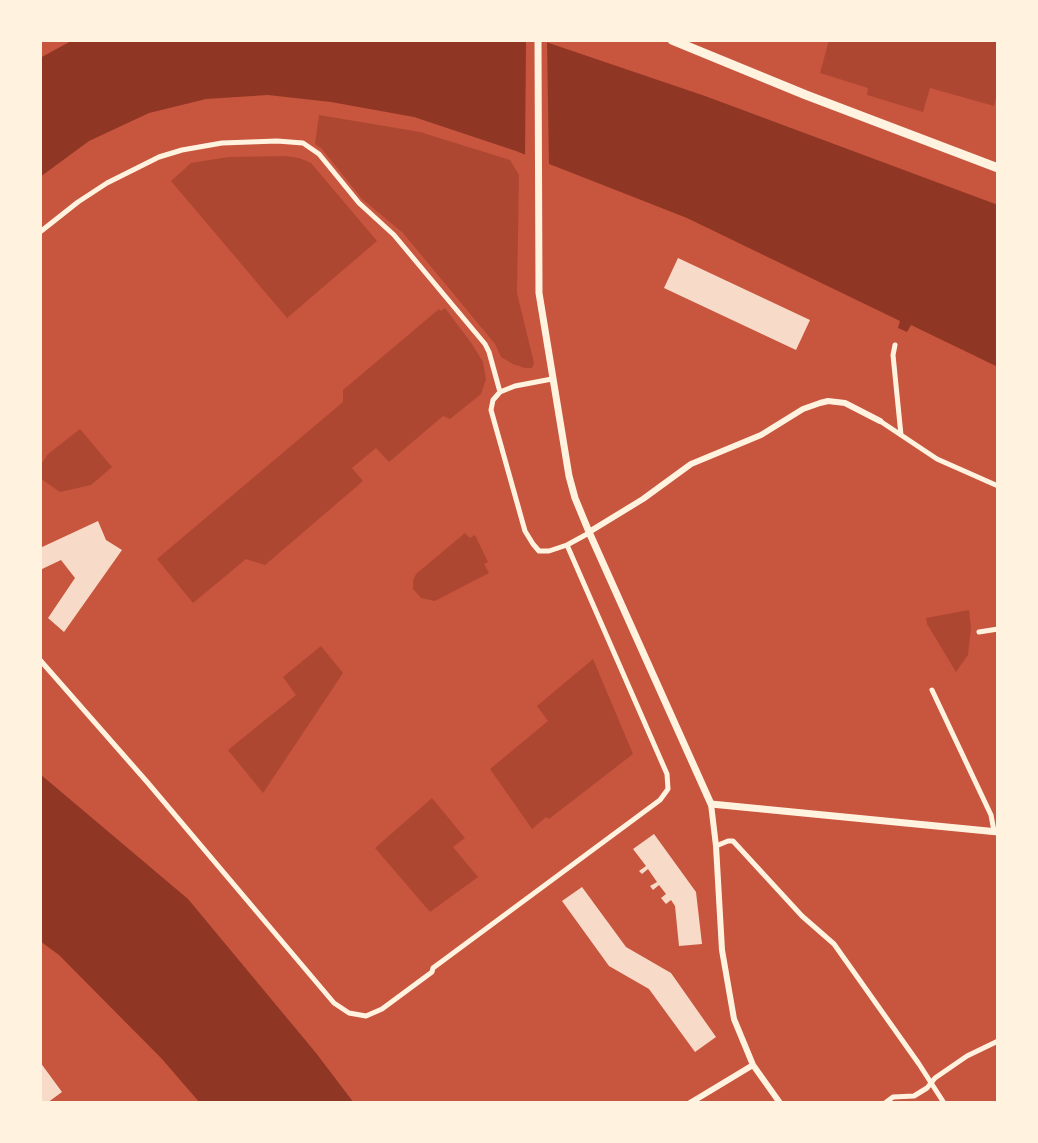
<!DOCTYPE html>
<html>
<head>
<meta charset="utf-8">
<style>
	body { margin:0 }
	#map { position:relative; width:1038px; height:1143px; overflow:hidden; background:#c8553d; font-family:"DejaVu Sans",sans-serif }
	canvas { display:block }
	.frame { position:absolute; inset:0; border:42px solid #fff3e0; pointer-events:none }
</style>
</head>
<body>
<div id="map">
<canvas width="1038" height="1143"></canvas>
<div class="frame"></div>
</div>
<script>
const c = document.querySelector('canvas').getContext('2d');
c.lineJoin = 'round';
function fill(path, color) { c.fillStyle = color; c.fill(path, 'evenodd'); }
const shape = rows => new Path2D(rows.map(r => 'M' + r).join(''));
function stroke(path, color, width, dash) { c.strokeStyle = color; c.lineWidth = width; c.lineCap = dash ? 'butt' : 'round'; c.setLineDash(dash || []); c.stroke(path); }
const green = shape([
	[829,40,998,40,998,90,994,106,930,88,923,112,867,95,868,88,820,73],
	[319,115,420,132,510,160,519,175,517,293,534,363,532,368,525,368,513,364,501,357,495,344,403,233,362,199,322,149,315,144],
	[285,156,299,158,311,163,377,241,287,318,171,181,191,163,229,157],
	[445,308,472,344,483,362,486,379,481,394,450,419,443,416,389,462,376,448,352,468,363,481,265,565,246,559,193,603,157,559,343,402,343,390,439,309,441,311],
	[80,429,112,467,91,485,60,492,40,478,40,466,48,454],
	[465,533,470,538,475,535,488,562,484,564,489,573,435,601,421,598,413,589,413,581,416,574],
	[969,610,971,628,968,655,956,672,927,624,926,618],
	[321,646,343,673,263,793,228,750,296,695,283,677],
	[593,659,633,754,549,819,546,817,532,829,490,769,548,721,537,706],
	[432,798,465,838,453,847,478,877,430,912,375,848]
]);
const water = shape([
	[73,40,540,40,705,96,998,205,998,367,911,325,907,332,898,328,900,321,687,218,516,151,414,117,331,102,268,95,206,99,149,113,89,141,40,177,40,58],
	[40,774,188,899,316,1053,354,1103,200,1103,162,1059,59,955,40,941]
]);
const pier = shape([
	[526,40,547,40,549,168,525,158]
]);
const building = shape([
	[678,258,810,320,796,350,664,288],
	[98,521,106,540,122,550,64,632,48,618,75,578,61,560,40,570,40,548],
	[654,834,696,892,702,944,679,946,675,906,671,900,666,904,661,898,666,894,659,885,653,890,650,886,657,882,648,869,642,874,639,871,646,866,633,849],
	[582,887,626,947,671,973,716,1037,695,1052,649,989,609,966,562,901],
	[40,1062,62,1092,47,1103,40,1103]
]);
const minor = shape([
	[40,232,78,202,107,183,159,157,182,150,222,143,277,141,303,143,319,154,359,203,394,235,485,344,489,352,500,392],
	[895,345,893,355,901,435],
	[552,379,515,386,500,392,493,400,491,410,525,531,533,544,539,551,549,551,567,545,589,533],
	[880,421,937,459,998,486],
	[979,632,998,629],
	[40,660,148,783,334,1003,349,1013,366,1016,382,1009,432,972,433,968,660,800,668,789,667,774,567,545],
	[932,690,991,815,994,831],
	[716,846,728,841,733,841,802,916,834,944,919,1064,944,1103],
	[885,1103,893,1097,914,1096,927,1088,935,1078,967,1056,998,1041]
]);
const tertiary = shape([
	[589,532,643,499,691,464,761,435,803,409,820,403,828,401,845,403,880,421],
	[711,804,716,846,722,950,734,1019,753,1065,780,1103],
	[690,1103,753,1065]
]);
const primary = shape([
	[538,40,539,293,569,476,575,498,589,532,711,804,998,832]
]);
const motorway = shape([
	[672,40,806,95,998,168]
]);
fill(green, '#ae4732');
fill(water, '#8f3625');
fill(pier, '#c8553d');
fill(building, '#f7dbc8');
stroke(minor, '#fff3e0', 5);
stroke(tertiary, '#fff3e0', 6);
stroke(primary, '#fff3e0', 7);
stroke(motorway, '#fff3e0', 9);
</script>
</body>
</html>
